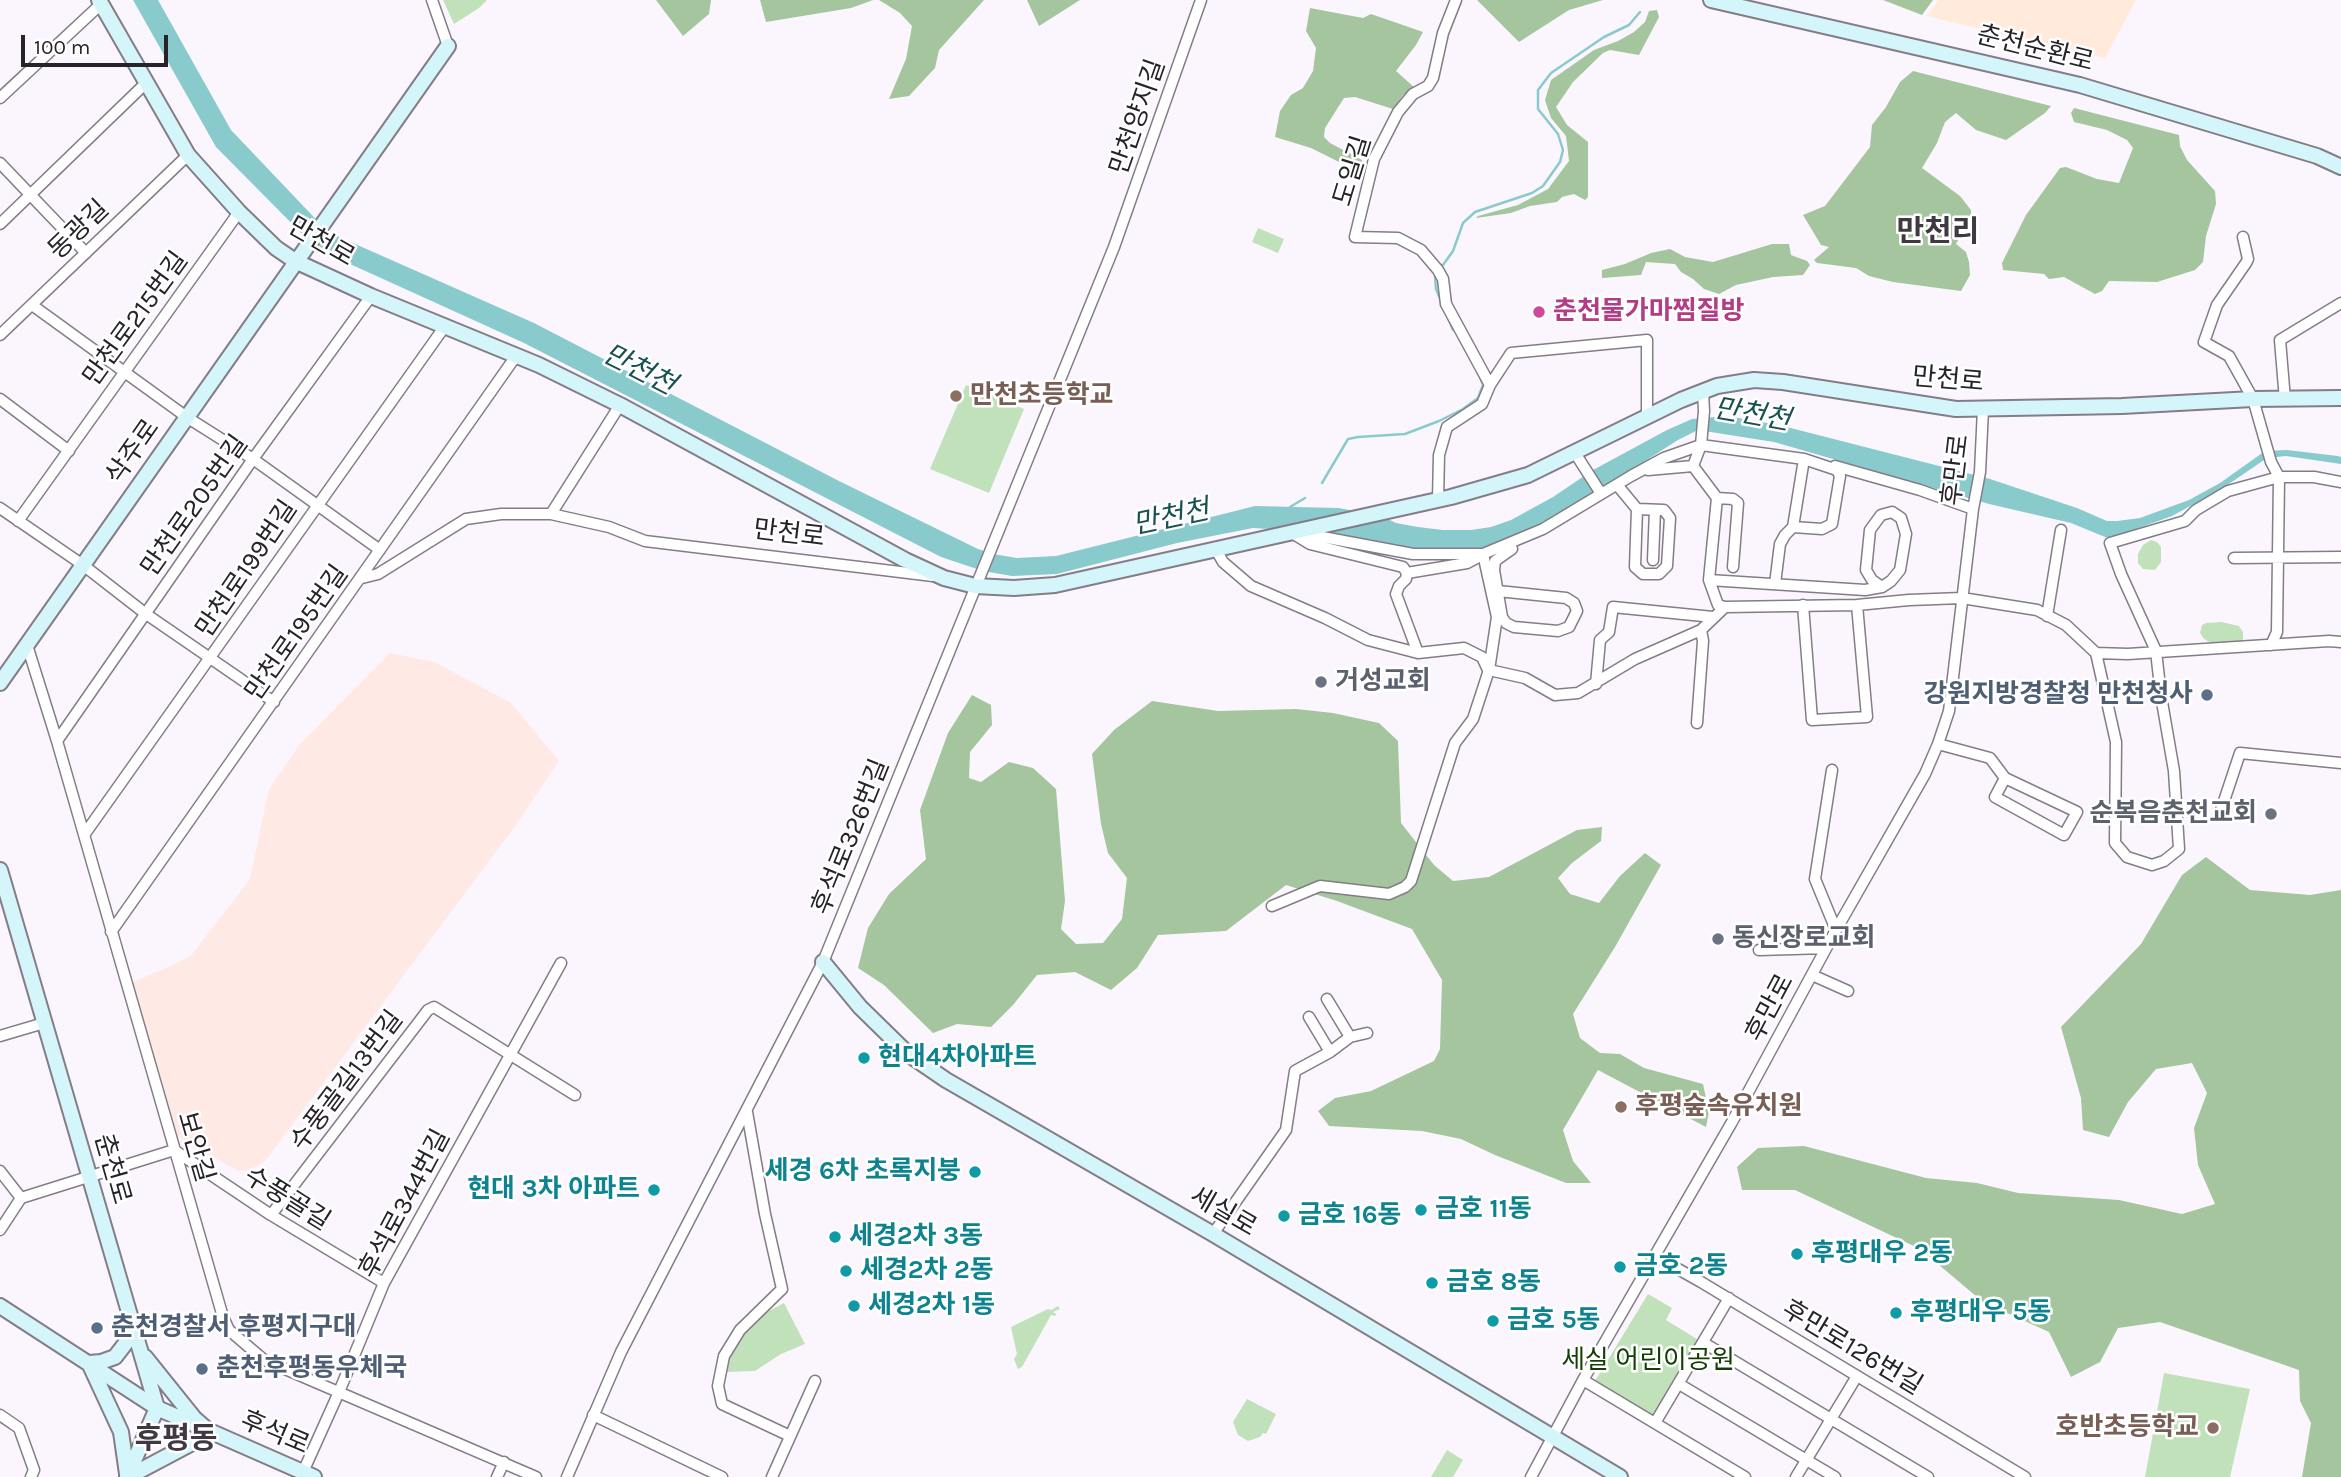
<!DOCTYPE html>
<html>
<head>
<meta charset="utf-8">
<style>
	body { margin:0 }
	#map { position:relative; width:2341px; height:1477px; overflow:hidden; background:#fbf6fd; font-family:Karla,sans-serif }
	canvas { display:block }
	.scale { position:absolute; left:21px; top:35px; width:147px; height:32px; box-sizing:border-box; border:4px solid #272429; border-top:0; padding-left:9px; font-size:21px; line-height:24px; white-space:nowrap; color:#272429; -webkit-text-stroke:5px #fff; paint-order:stroke }
</style>
</head>
<body>
<div id="map">
<canvas width="2341" height="1477"></canvas>
<div class="scale">100 m</div>
</div>
<script>
const c = document.querySelector('canvas').getContext('2d');
c.lineJoin = 'round';
function fill(path, color) { c.fillStyle = color; c.fill(path, 'evenodd'); }
const shape = rows => new Path2D(rows.map(r => 'M' + r).join(''));
function stroke(path, color, width, dash) { c.strokeStyle = color; c.lineWidth = width; c.lineCap = dash ? 'butt' : 'round'; c.setLineDash(dash || []); c.stroke(path); }
function write(font, color, halo, rows, align = 'center') {
  c.font = font + ' Karla,"Noto Sans KR",sans-serif'; c.lineWidth = 5; c.setLineDash([]); c.textBaseline = 'middle'; c.strokeStyle = halo; c.fillStyle = color; for (const [text, x, y, turn = 0] of rows) {
    c.save(); c.translate(x, y); c.rotate((+turn || 0) * Math.PI / 180); c.textAlign = isNaN(turn) ? turn : align; if (halo) c.strokeText(text, 0, 0); c.fillText(text, 0, 0); c.restore();
  }
}
const commercial = shape([
	[1939,0,2136,0,2105,58,2066,50,1927,16]
]);
const industrial = shape([
	[390,653,434,662,510,702,559,761,516,825,265,1161,250,1170,238,1171,178,1136,132,983,190,957,250,879,269,789,300,744]
]);
const green = shape([
	[443,0,487,0,479,8,454,24],
	[1258,228,1284,239,1278,253,1252,242],
	[966,385,1024,409,989,493,930,469],
	[2151,540,2157,542,2161,547,2161,562,2155,570,2143,569,2138,563,2138,554,2143,545],
	[2221,622,2239,626,2243,632,2243,639,2240,642,2213,644,2204,639,2200,633,2202,625,2206,623],
	[1648,1294,1672,1308,1666,1320,1700,1341,1654,1416,1595,1381],
	[784,1303,805,1344,781,1354,755,1371,727,1372,730,1357,745,1332,767,1312],
	[1058,1306,1060,1309,1053,1312,1056,1314,1055,1316,1051,1315,1022,1367,1018,1369,1014,1359,1017,1354,1011,1327,1048,1309,1051,1310],
	[2164,1373,2250,1389,2230,1477,2145,1477],
	[1247,1399,1276,1414,1266,1434,1263,1433,1260,1437,1248,1441,1238,1435,1233,1422],
	[1447,1450,1463,1460,1453,1477,1431,1477]
]);
const forest = shape([
	[656,0,711,0,709,14,683,36],
	[760,0,873,0,851,8,766,22],
	[879,0,984,0,939,50,935,68,909,96,889,99,906,59,912,26,900,13],
	[1027,0,1080,0,1039,26],
	[1477,0,1603,0,1569,10,1519,42],
	[1883,0,1933,0,1922,15],
	[1310,8,1363,18,1371,14,1423,32,1416,45,1396,71,1415,88,1403,95,1393,109,1355,97,1344,98,1325,128,1324,137,1330,143,1362,160,1361,173,1311,148,1275,137,1280,111,1291,95,1303,88,1313,71,1316,48,1306,31],
	[1657,10,1659,17,1639,55,1610,50,1603,53,1573,82,1556,107,1567,125,1588,142,1588,197,1585,200,1574,194,1562,197,1557,202,1530,206,1511,213,1476,218,1478,216,1518,205,1548,189,1569,161,1566,136,1551,118,1545,100,1551,80,1594,50,1618,41,1634,32,1645,22,1649,11],
	[1913,71,2051,106,2045,113,2006,140,1976,130,1956,113,1945,122,1937,143,1922,168,1960,196,1971,210,1972,225,1961,234,1956,244,1966,252,1969,262,1970,275,1961,291,1893,282,1869,276,1856,268,1817,263,1814,260,1829,247,1821,245,1803,215,1825,206,1870,147,1872,125,1886,107,1900,82],
	[2074,108,2179,135,2180,146,2187,160,2215,191,2216,204,2206,236,2203,262,2195,270,2157,282,2109,281,2102,291,2095,294,2064,277,2049,279,2044,274,2003,270,2002,263,2026,215,2060,168,2066,167,2097,179,2119,183,2133,148,2127,140,2107,130,2074,122,2071,113],
	[1772,244,1789,244,1791,255,1807,261,1810,265,1803,275,1773,277,1736,285,1719,294,1704,289,1693,279,1681,272,1675,264,1646,262,1641,275,1602,278,1602,270,1625,264,1651,253,1670,249,1685,257,1713,262],
	[972,695,991,705,992,725,970,752,969,778,981,782,1009,762,1033,768,1056,789,1065,901,1061,929,1076,944,1103,943,1122,919,1127,878,1108,853,1101,824,1092,754,1114,730,1152,701,1218,711,1296,709,1333,713,1379,723,1398,741,1401,823,1434,865,1453,881,1489,877,1577,830,1602,827,1601,841,1572,863,1558,878,1570,894,1599,903,1620,876,1645,853,1661,865,1615,947,1573,1014,1580,1038,1600,1053,1620,1054,1644,1068,1703,1084,1709,1112,1706,1127,1598,1070,1563,1130,1573,1161,1591,1183,1566,1183,1495,1155,1461,1139,1422,1131,1329,1126,1318,1111,1335,1098,1371,1091,1434,1061,1440,1049,1442,980,1412,929,1337,901,1286,885,1226,931,1158,935,1137,968,1111,990,1075,972,1037,975,1013,1005,991,1027,957,1024,933,1033,884,985,858,968,868,928,889,894,926,859,920,810,948,733],
	[2206,857,2250,890,2310,895,2341,890,2341,1477,2302,1477,2311,1423,2300,1401,2299,1370,2160,1322,2118,1328,2100,1362,2071,1377,2049,1332,1983,1302,1920,1249,1795,1190,1742,1190,1737,1167,1758,1148,1804,1146,1926,1178,1977,1183,2018,1193,2119,1200,2182,1214,2215,1204,2198,1165,2194,1128,2207,1093,2192,1063,2156,1069,2128,1102,2109,1137,2083,1130,2081,1098,2061,1027,2141,944,2182,875]
]);
const water = shape([
	[133,0,158,0,231,130,328,232,534,323,839,481,978,549,993,554,1017,558,1056,556,1255,506,1338,508,1380,515,1396,523,1418,527,1443,530,1471,530,1491,527,1511,520,1553,497,1593,470,1667,430,1692,419,1727,416,1779,425,1990,479,2077,508,2107,521,2117,521,2140,518,2189,500,2220,483,2265,451,2287,450,2338,456,2341,457,2341,464,2286,456,2267,458,2223,488,2172,516,2114,537,2105,537,2071,523,1989,504,1774,442,1698,430,1678,440,1542,527,1512,541,1482,548,1412,550,1357,540,1333,533,1253,528,1177,543,1057,574,1012,576,983,571,941,557,524,343,317,249,216,147]
]);
const stream = shape([
	[1443,265,1453,251,1463,223,1475,212,1532,193,1543,186,1560,162,1563,150,1558,134,1538,109,1538,90,1551,73,1604,37,1629,25,1640,12],
	[1435,276,1436,289,1453,330],
	[1322,483,1348,439,1358,437,1405,434,1439,421,1463,409,1478,398,1483,385,1478,372],
	[1290,507,1305,498]
]);
const street = shape([
	[432,0,448,46],
	[1456,0,1443,33,1433,78,1428,86,1413,94,1398,112,1374,159,1355,237,1398,238,1421,250,1438,270,1443,279,1446,304,1490,385],
	[0,98,101,4],
	[0,163,86,253],
	[0,224,146,83],
	[2243,237,2248,259,2246,263,2217,305,2204,342,2229,356,2253,399,2271,462,2279,477,2277,632,2271,645],
	[32,305,188,418,253,459,380,550],
	[0,335,188,155],
	[1703,392,1704,411,1701,445,1693,466,1717,498,1733,499,1738,503,1733,567],
	[0,399,69,451],
	[2285,400,2280,340,2341,303],
	[1575,453,1600,492,1602,493],
	[1835,466,1920,490,1973,509],
	[1648,470,1693,466],
	[1618,486,1637,509,1635,567,1643,574,1659,574,1667,566,1670,518,1664,510,1637,509],
	[1717,498,1709,580,1718,605,1725,607],
	[1438,500,1439,455,1447,427,1482,404,1490,385,1511,353,1647,340,1647,417],
	[0,508,83,565,146,614,274,702],
	[551,514,620,405],
	[18,521,239,212],
	[1292,533,1310,544,1403,567,1407,573,1406,579,1399,586,1396,594,1418,653],
	[1301,533,1413,554,1483,554],
	[1215,548,1223,562,1251,586,1325,618,1368,640,1418,653,1464,648,1482,657,1488,670],
	[2234,558,2341,557],
	[1653,560,1655,510],
	[1407,573,1467,563,1480,556],
	[362,578,378,574,466,519,501,514,551,514,609,527,645,541,933,576],
	[1709,580,1865,590,1882,587,1891,581,1900,570,1906,534,1901,518,1892,512,1881,515,1870,530,1866,570,1872,580,1882,587],
	[1775,584,1780,544,1785,535,1793,527,1804,459],
	[1498,591,1566,598,1574,603,1577,611,1569,627,1558,631,1514,627,1506,623,1502,617,1494,570,1495,561,1512,549],
	[1803,605,1812,720,1867,717,1857,605],
	[2047,616,2061,530],
	[27,645,57,741,223,1317,229,1330,264,1360,536,1477],
	[2096,653,2116,742,2115,843,2127,857,2152,865,2164,861,2179,849,2174,771,2161,696,2156,651,2121,574,2110,543,2185,521,2196,510,2228,491,2279,477,2314,477,2341,482],
	[1489,670,1525,678,1555,695,1578,693,1635,659,1701,630,1725,607,1857,605,1909,600,1962,598,2037,610,2066,625,2096,653,2128,654,2329,641,2341,642],
	[1596,684,1600,640,1609,632,1613,607,1713,617],
	[1697,723,1703,641,1701,630],
	[57,741,253,459,371,296],
	[1938,744,1990,758,2005,778,1995,797,2064,835,2077,812,2005,778],
	[1832,770,1815,879,1836,930],
	[2219,816,2240,753,2341,763],
	[84,835,445,326],
	[1272,906,1320,886,1389,894,1405,887,1411,881,1455,743,1473,719,1489,670,1497,617,1483,554,1543,529,1631,476,1664,458,1701,445,1804,459,1837,470,1840,476,1832,524,1822,529,1793,527],
	[111,932,516,356],
	[1759,950,1826,948],
	[1812,975,1848,991],
	[1327,999,1350,1037],
	[1309,1017,1330,1052],
	[0,1036,44,1023],
	[747,1112,765,1214,782,1289,740,1330,724,1356,718,1386,722,1404,790,1436],
	[0,1171,21,1198,0,1230],
	[21,1198,174,1150,271,1215,384,1283],
	[271,1215,428,1010,434,1007,575,1095],
	[1213,1234,1286,1130,1295,1071,1330,1052,1350,1037,1367,1033],
	[1655,1256,1701,1282,2025,1477],
	[1704,1343,1928,1477],
	[1583,1380,1745,1477],
	[1679,1384,1835,1477],
	[0,1415,19,1428,34,1470,31,1477],
	[593,1415,722,1477],
	[1655,1423,1729,1298],
	[303,1472,339,1392,384,1283,561,963],
	[497,1477,504,1462],
	[567,1477,621,1352,823,962,1114,247,1201,0],
	[772,1477,815,1381],
	[1531,1477,1583,1380,1732,1122,1836,930,1925,774,1938,744,1949,711,1973,509,1980,472,1983,409],
	[1796,1477,1857,1376]
]);
const secondary = shape([
	[99,0,188,155,239,212,276,248,295,261,371,296,539,365,620,405,905,560,944,578,975,586,1014,588,1055,585,1451,497,1528,475,1681,400,1717,386,1754,380,1783,382,1956,409,2122,406,2253,399,2341,398],
	[1711,0,2080,85,2317,156,2341,167],
	[0,683,448,46],
	[0,870,157,1408,127,1477],
	[823,962,860,1007,908,1054,946,1080,1213,1234,1620,1477],
	[0,1306,157,1408,314,1477],
	[127,1474,121,1432,89,1363,101,1362,115,1357,125,1344,133,1327],
	[128,1477,211,1433,194,1418,145,1357]
]);
const markers = [
	[1539,312,7,"#d1479c"],
	[956,396,7,"#8d6e63"],
	[1321,682,7,"#6b7280"],
	[2207,695,7,"#5c6f8a"],
	[2271,814,7,"#6b7280"],
	[1718,939,7,"#6b7280"],
	[864,1058,7,"#0f9aa8"],
	[1621,1107,7,"#8d6e63"],
	[975,1172,7,"#0f9aa8"],
	[654,1190,7,"#0f9aa8"],
	[1421,1210,7,"#0f9aa8"],
	[1284,1216,7,"#0f9aa8"],
	[835,1237,7,"#0f9aa8"],
	[1797,1254,7,"#0f9aa8"],
	[1620,1267,7,"#0f9aa8"],
	[846,1271,7,"#0f9aa8"],
	[1432,1283,7,"#0f9aa8"],
	[854,1306,7,"#0f9aa8"],
	[1896,1313,7,"#0f9aa8"],
	[1493,1321,7,"#0f9aa8"],
	[97,1328,7,"#5c6f8a"],
	[202,1369,7,"#5c6f8a"],
	[2213,1428,7,"#8d6e63"]
];
const streetNames = [
	["춘천순환로",2035,49,14],
	["만천양지길",1138,117,-71],
	["도일길",1353,171,-73],
	["동광길",79,230,-44],
	["만천로",321,242,30],
	["만천로215번길",136,319,-54],
	["만천로",1948,380,5],
	["삭주로",133,452,-55],
	["후만로",1956,470,-83],
	["만천로205번길",195,506,-55],
	["만천로",789,534,7],
	["만천로199번길",247,569,-56],
	["만천로195번길",297,633,-55],
	["후석로326번길",851,837,-68],
	["후만로",1770,1008,-62],
	["수풍골길13번길",347,1081,-53],
	["보안길",195,1147,74],
	["춘천로",112,1169,74],
	["수풍골길",287,1199,32],
	["후석로344번길",405,1204,-62],
	["세실로",1223,1212,30],
	["후만로126번길",1852,1348,31],
	["후석로",275,1433,23]
];
const hotelNames = [
	["춘천물가마찜질방",1553,312]
];
const educationNames = [
	["만천초등학교",970,396],
	["후평숲속유치원",1635,1107],
	["호반초등학교",2199,1428,"right"]
];
const worshipNames = [
	["거성교회",1335,682],
	["순복음춘천교회",2257,814,"right"],
	["동신장로교회",1732,939]
];
const serviceNames = [
	["강원지방경찰청 만천청사",2193,695,"right"],
	["춘천경찰서 후평지구대",111,1328],
	["춘천후평동우체국",216,1369]
];
const cultureNames = [
	["현대4차아파트",878,1058],
	["세경 6차 초록지붕",961,1172,"right"],
	["현대 3차 아파트",640,1190,"right"],
	["금호 11동",1435,1210],
	["금호 16동",1298,1216],
	["세경2차 3동",849,1237],
	["후평대우 2동",1811,1254],
	["금호 2동",1634,1267],
	["세경2차 2동",860,1271],
	["금호 8동",1446,1283],
	["세경2차 1동",868,1306],
	["후평대우 5동",1910,1313],
	["금호 5동",1507,1321]
];
const parkNames = [
	["세실 어린이공원",1648,1361]
];
const waterNames = [
	["만천천",639,370,27],
	["만천천",1752,415,10],
	["만천천",1171,518,-12]
];
const quarterNames = [
	["만천리",1938,232],
	["후평동",176,1439]
];
fill(commercial, '#ffeadc');
fill(industrial, '#fee9e4');
fill(green, '#c1e1ba');
fill(forest, '#a4c59d');
fill(water, '#89cbcc');
stroke(stream, '#89cbcc', 2.5);
stroke(street, '#847c87', 13);
stroke(secondary, '#847c87', 18);
stroke(street, '#fff', 10);
stroke(secondary, '#d4f6fb', 14);
for (const [x, y, r, color] of markers) { const dot = new Path2D(); dot.arc(x, y, r, 0, 2 * Math.PI); c.fillStyle = color; c.fill(dot); stroke(dot, '#fff', 2.5); }
write('26px', '#272429', '#fff', streetNames);
write('bold 26px', '#b23c85', '#fff', hotelNames, 'left');
write('bold 26px', '#785e54', '#fff', educationNames, 'left');
write('bold 26px', '#5b616d', '#fff', worshipNames, 'left');
write('bold 26px', '#4e5e75', '#fff', serviceNames, 'left');
write('bold 26px', '#0d838f', '#fff', cultureNames, 'left');
write('26px', '#133f07', '#fff', parkNames);
write('italic 28px', '#185153', '#fff', waterNames);
write('bold 30px', '#403942', '#fff', quarterNames);
</script>
</body>
</html>
